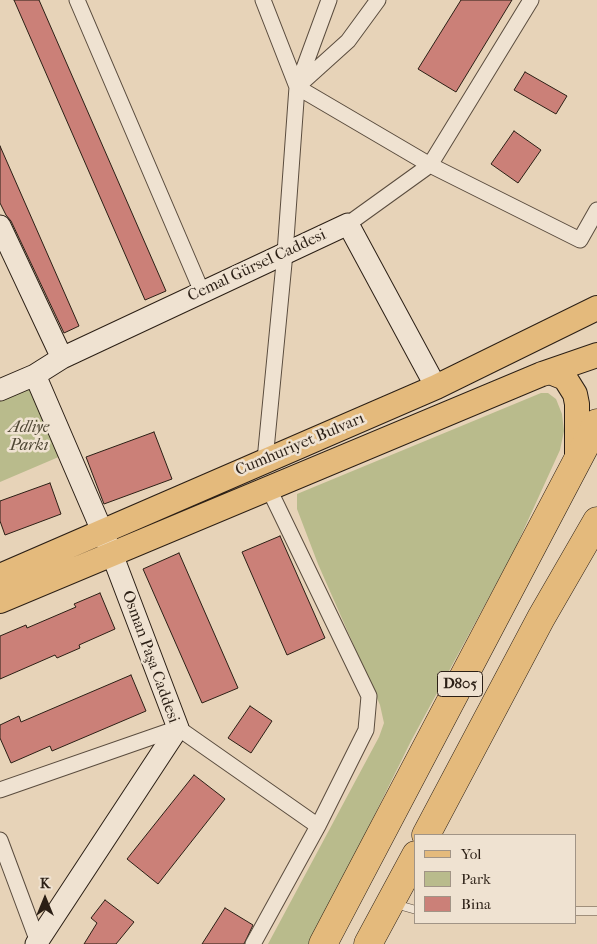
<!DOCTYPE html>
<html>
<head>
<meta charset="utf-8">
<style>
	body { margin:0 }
	#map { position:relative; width:597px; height:944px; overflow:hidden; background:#e7d3b8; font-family:"IM FELL French Canon",serif }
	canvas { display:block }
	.legend { position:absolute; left:414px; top:834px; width:162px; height:90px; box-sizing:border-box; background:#efe2d1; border:1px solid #a19486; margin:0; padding:6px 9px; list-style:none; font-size:15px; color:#2b1f15 }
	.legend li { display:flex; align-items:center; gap:10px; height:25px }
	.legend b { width:25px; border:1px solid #a19486 }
	.north { position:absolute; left:20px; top:874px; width:50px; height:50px; -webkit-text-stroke:4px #efe2d1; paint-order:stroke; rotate:0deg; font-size:14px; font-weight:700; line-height:20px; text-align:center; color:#2b1f15 }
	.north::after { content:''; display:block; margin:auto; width:18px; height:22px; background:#2b1f15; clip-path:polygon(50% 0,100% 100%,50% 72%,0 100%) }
</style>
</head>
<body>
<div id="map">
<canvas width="597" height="944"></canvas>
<ul class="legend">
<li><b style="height:6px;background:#e4ba7c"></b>Yol</li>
<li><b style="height:14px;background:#b9bb8c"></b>Park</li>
<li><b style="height:14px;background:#cb8078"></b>Bina</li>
</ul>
<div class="north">K</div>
</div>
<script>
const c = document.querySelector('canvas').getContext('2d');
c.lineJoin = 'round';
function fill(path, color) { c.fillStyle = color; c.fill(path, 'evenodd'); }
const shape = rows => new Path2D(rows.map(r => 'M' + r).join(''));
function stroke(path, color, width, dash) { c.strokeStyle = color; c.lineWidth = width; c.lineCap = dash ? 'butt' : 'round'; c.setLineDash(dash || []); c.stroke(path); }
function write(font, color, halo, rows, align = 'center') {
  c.font = font + ' "IM FELL French Canon",serif'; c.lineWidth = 5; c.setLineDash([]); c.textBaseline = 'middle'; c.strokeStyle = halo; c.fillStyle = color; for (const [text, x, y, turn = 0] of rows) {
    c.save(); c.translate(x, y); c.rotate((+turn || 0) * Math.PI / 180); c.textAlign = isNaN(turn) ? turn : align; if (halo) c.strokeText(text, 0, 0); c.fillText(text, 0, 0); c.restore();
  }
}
const green = shape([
	[35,375,68,453,0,482,0,390],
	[541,393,548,393,556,399,562,414,564,431,560,450,514,551,411,741,311,944,268,944,379,737,384,723,380,705,318,564,297,509,297,494]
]);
const building = shape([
	[14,0,39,0,166,291,145,300,14,0],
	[461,0,512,0,456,92,418,69,461,0],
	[525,72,567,96,556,114,514,90,525,72],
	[514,131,541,150,518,183,491,164,514,131],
	[0,146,79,326,64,333,11,221,6,215,0,203,0,146],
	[154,432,172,479,104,504,86,457,154,432],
	[50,483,61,514,5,535,0,521,0,501,50,483],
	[280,536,325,638,287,655,242,552,280,536],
	[179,553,238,688,202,703,143,569,179,553],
	[100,593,115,629,79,645,80,648,57,658,55,655,0,679,0,636,26,625,27,628,76,607,74,604,100,593],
	[131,675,146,711,52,751,50,746,11,763,0,738,0,725,19,716,21,722,131,675],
	[250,706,272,721,251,753,228,738,250,706],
	[194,775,225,799,158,884,127,859,194,775],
	[105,900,134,922,116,944,84,944,97,923,91,918,105,900],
	[225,908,253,925,244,944,202,944,225,908]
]);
const lane = shape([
	[395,904,416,910],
	[576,911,597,911]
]);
const street = shape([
	[77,0,202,292],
	[263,0,297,87],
	[378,0,348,41,297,87,430,165,580,240,597,210],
	[348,224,430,165,531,0],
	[265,460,285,253,297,87,329,0],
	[0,790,178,728,318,826],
	[0,840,38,942],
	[253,944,318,826,366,730,369,696,268,487]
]);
const secondary = shape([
	[0,226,62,358],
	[35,375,112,554,178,728,36,944],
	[0,390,35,375,62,358,348,224,436,387]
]);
const primary = shape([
	[542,374,550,372,565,378,575,394,577,404,577,461],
	[0,576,436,387,597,308],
	[0,601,542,374,597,355]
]);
const highway = shape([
	[426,835,541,618,597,521],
	[323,944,597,423],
	[368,944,416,855]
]);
const shields = [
	[460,684,45]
];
const shieldNames = [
	["D805",460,684]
];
const streetNames = [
	["Cemal Gürsel Caddesi",257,266,-25],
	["Cumhuriyet Bulvarı",300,445,-23],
	["Osman Paşa Caddesi",150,657,70]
];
const parkNames = [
	["Adliye",29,428],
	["Parkı",29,446]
];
fill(green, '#b9bb8c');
fill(building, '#cb8078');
stroke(building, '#2b1f15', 1);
stroke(lane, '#5a4c3e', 9);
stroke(street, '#5a4c3e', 17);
stroke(secondary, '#2b1f15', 23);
stroke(primary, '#2b1f15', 26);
stroke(highway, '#2b1f15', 29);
stroke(lane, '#efe2d1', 8);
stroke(street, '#efe2d1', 15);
stroke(secondary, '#efe2d1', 21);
stroke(primary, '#e4ba7c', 24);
stroke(highway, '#e4ba7c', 28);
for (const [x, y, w] of shields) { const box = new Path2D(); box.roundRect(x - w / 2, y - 12.5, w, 25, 4); c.fillStyle = '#efe2d1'; c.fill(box); stroke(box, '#2b1f15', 1); }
write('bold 15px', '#2b1f15', null, shieldNames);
write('16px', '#2b1f15', '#efe2d1', streetNames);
write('italic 16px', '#4e4633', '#efe2d1', parkNames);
</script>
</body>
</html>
